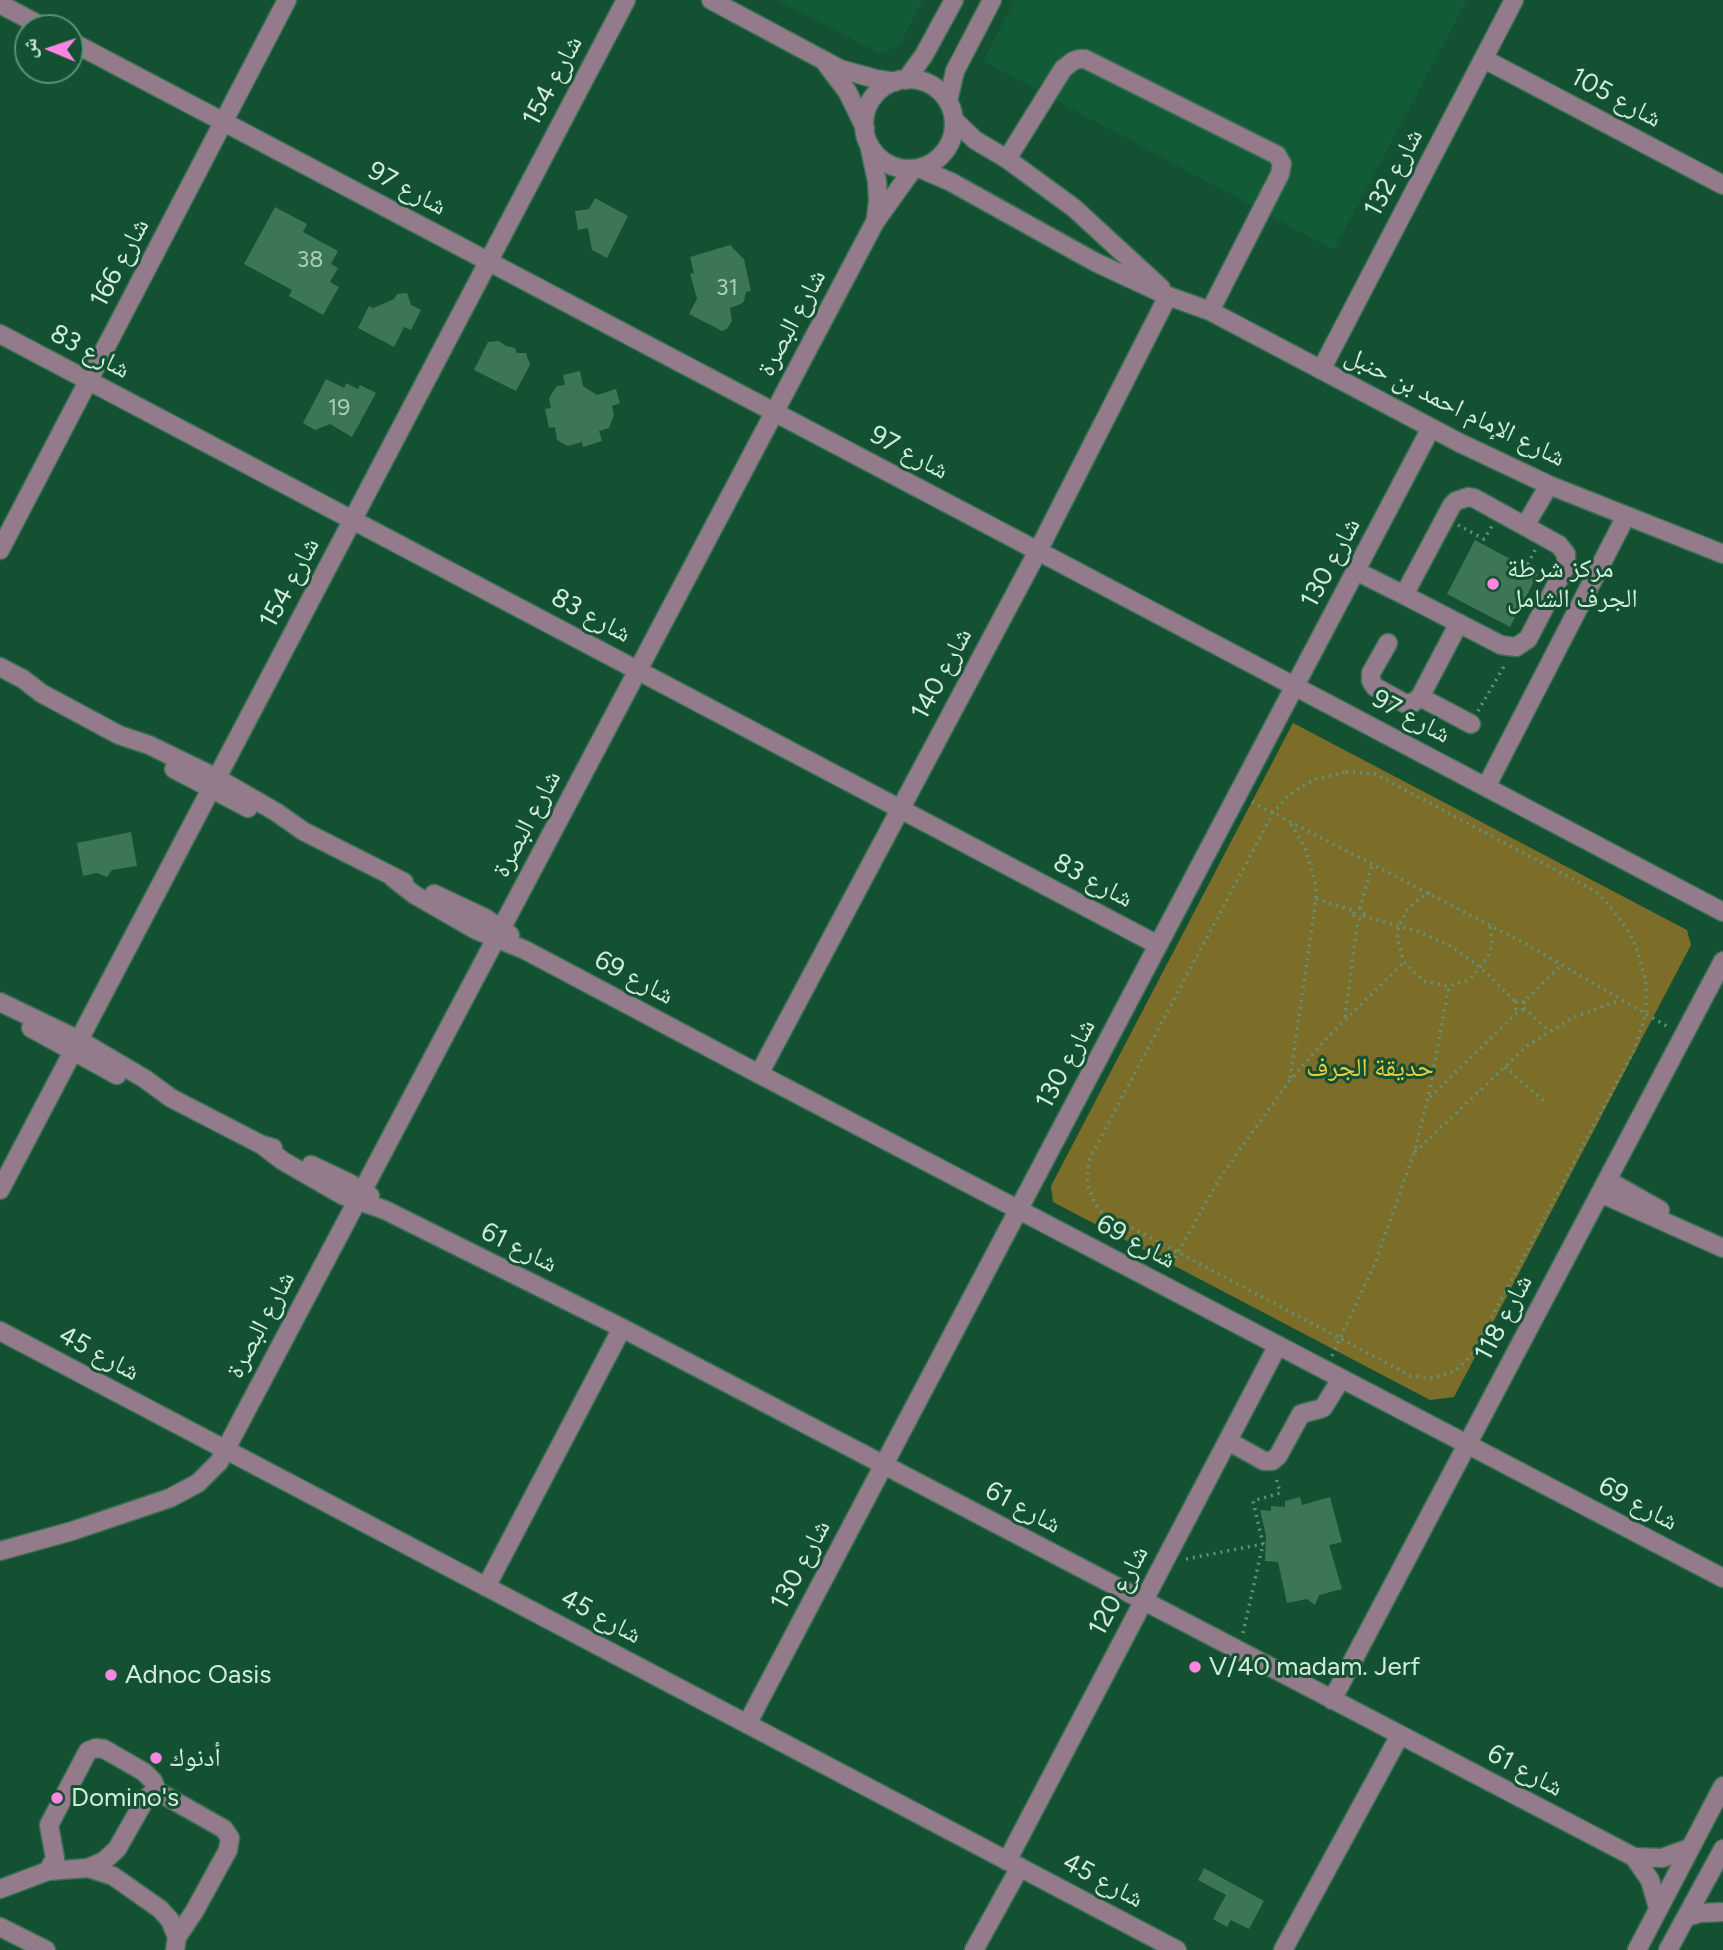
<!DOCTYPE html>
<html>
<head>
<meta charset="utf-8">
<style>
	body { margin:0 }
	#map { position:relative; width:1723px; height:1950px; overflow:hidden; background:#135132; font-family:Figtree,"Noto Naskh Arabic",sans-serif }
	canvas { display:block }
	.north { position:absolute; left:14px; top:14px; width:70px; height:70px; box-sizing:border-box; background:#135132; border:2px solid #5e8f75; border-radius:50%; rotate:272deg; font-size:19px; font-weight:700; line-height:28px; text-align:center; color:#cfedd9 }
	.north::after { content:''; display:block; margin:auto; width:24px; height:32px; background:#fd86e2; clip-path:polygon(50% 0,100% 100%,50% 72%,0 100%) }
</style>
</head>
<body>
<div id="map">
<canvas width="1723" height="1950"></canvas>
<div class="north">ش</div>
</div>
<script>
const c = document.querySelector('canvas').getContext('2d');
c.lineJoin = 'round';
function fill(path, color) { c.fillStyle = color; c.fill(path, 'evenodd'); }
const shape = rows => new Path2D(rows.map(r => 'M' + r).join(''));
function stroke(path, color, width, dash) { c.strokeStyle = color; c.lineWidth = width; c.lineCap = dash ? 'butt' : 'round'; c.setLineDash(dash || []); c.stroke(path); }
function write(font, color, halo, rows, align = 'center') {
  c.font = font + ' Figtree,"Noto Naskh Arabic",sans-serif'; c.lineWidth = 6; c.setLineDash([]); c.textBaseline = 'middle'; c.strokeStyle = halo; c.fillStyle = color; for (const [text, x, y, turn = 0] of rows) {
    c.save(); c.translate(x, y); c.rotate((+turn || 0) * Math.PI / 180); c.textAlign = isNaN(turn) ? turn : align; if (halo) c.strokeText(text, 0, 0); c.fillText(text, 0, 0); c.restore();
  }
}
const built = shape([
	[777,0,923,0,898,47,879,53],
	[1015,0,1467,0,1334,250,983,61]
]);
const green = shape([
	[1293,723,1687,930,1691,945,1454,1397,1430,1400,1053,1202,1051,1186]
]);
const building = shape([
	[595,198,628,216,607,258,592,250,588,228,578,230,575,211,589,209],
	[275,207,307,224,303,232,338,251,331,264,338,268,330,282,339,287,323,315,289,296,292,290,244,264],
	[730,245,744,259,751,291,746,292,744,301,741,304,730,308,732,321,727,329,722,331,689,314,697,299,690,274,694,273,690,257],
	[407,293,411,305,421,310,411,330,404,327,394,347,358,328,369,306,373,308,394,299,397,294],
	[499,341,506,346,515,348,517,353,526,353,530,365,516,391,474,370,488,342],
	[580,371,583,386,597,395,616,389,620,403,612,406,614,415,609,428,599,431,602,441,583,447,582,442,568,446,557,440,555,427,549,428,545,409,551,408,549,398,557,386,565,385,563,375],
	[326,379,344,388,346,383,358,389,360,385,376,393,352,437,330,424,315,430,303,423],
	[1475,540,1538,574,1510,627,1447,594],
	[131,832,137,866,112,870,107,877,97,873,83,876,77,843],
	[1300,1497,1302,1505,1330,1497,1342,1542,1329,1545,1342,1589,1319,1595,1315,1605,1307,1599,1287,1603,1278,1562,1265,1561,1266,1536,1260,1510,1271,1511,1271,1506,1285,1507,1285,1501],
	[1204,1868,1264,1901,1249,1929,1231,1920,1227,1927,1213,1919,1226,1895,1198,1880]
]);
const path = shape([
	[1458,525,1484,539,1492,526],
	[1535,550,1528,564,1544,573],
	[1478,711,1506,663],
	[1346,772,1375,774,1595,891,1607,903,1628,930,1636,946,1646,982,1646,1014,1635,1048,1471,1356,1455,1371,1433,1378,1411,1376,1102,1212,1095,1204,1087,1183,1089,1161,1094,1150,1273,813,1288,796,1301,787,1316,779,1346,772],
	[1252,802,1526,944,1670,1028],
	[1430,893,1421,897,1407,910,1399,926,1397,937,1404,962,1423,981,1449,986,1466,981,1474,976,1490,953,1492,944,1490,925],
	[1316,899,1354,911],
	[1360,909,1372,864],
	'1354 914a5 5 0 1 1 10 0a5 5 0 1 1-10 0Z',
	[1363,916,1417,931,1451,946,1481,968,1516,1002],
	[1524,1002,1516,1002,1516,1009,1522,1010,1525,1005,1524,1002,1561,965],
	[1524,1008,1548,1030],
	[1345,1017,1358,919],
	[1505,1067,1545,1102],
	[1290,1078,1316,899,1315,882,1306,850,1291,824],
	[1430,1097,1519,1011],
	[1415,1152,1527,1046,1572,1018,1620,1000],
	[1168,1270,1221,1176,1290,1080,1326,1039,1404,962],
	[1332,1356,1376,1261,1414,1153,1428,1098,1449,986],
	[1186,1559,1263,1544],
	[1243,1633,1263,1544,1253,1501,1280,1493,1276,1477]
]);
const minor = shape([
	[711,0,840,69,876,79,895,82],
	[0,4,45,28],
	[70,41,1723,912],
	[1484,59,1723,185],
	[827,65,847,91,865,128],
	'864 124a45 45 0 1 1 90 0a45 45 0 1 1-90 0Z',
	[906,80,924,55,954,0],
	[948,101,955,71,992,0],
	[954,120,975,140,1007,159,1074,208,1161,288],
	[870,149,877,181,878,201,876,218],
	[1007,159,1063,69,1073,61,1079,59,1085,59,1277,155,1282,164,1280,174,1210,311],
	[919,168,951,182,1095,262,1168,296,1210,311,1460,443,1549,485,1723,554],
	[0,334,1158,945],
	[1321,370,1514,0],
	[1468,497,1474,498,1559,545,1566,554,1566,566,1528,639,1516,647,1501,645,1404,595,1452,505,1456,501,1468,497],
	[1525,526,1549,485],
	[0,550,287,0],
	[1356,571,1404,595],
	[1388,643,1371,673,1371,681,1375,687,1404,703,1413,703,1420,697,1459,623],
	[0,667,23,679,41,693,119,735,149,745,217,778,276,812,303,831,404,882],
	[1420,697,1471,724],
	[174,769,248,808],
	[1486,787,1626,516],
	[393,878,415,895,476,930,525,950,759,1074,1723,1578],
	[434,894,485,918,510,935],
	[0,1002,79,1040,145,1079,171,1098,262,1145,273,1148],
	[31,1028,117,1075],
	[759,1074,1038,551,1168,296],
	[262,1145,283,1161,342,1195,385,1210,622,1328,1634,1857,1650,1880,1658,1908],
	[311,1165,349,1183,370,1196],
	[1607,1180,1660,1210],
	[0,1190,626,0],
	[1600,1193,1723,1248],
	[0,1331,1177,1950],
	[1228,1441,1264,1461,1272,1461,1278,1456,1301,1414,1323,1408,1341,1379],
	[0,1551,72,1531,170,1498,198,1483,219,1462,875,222,913,169],
	[486,1587,622,1328],
	[1332,1700,1723,961],
	[747,1724,1431,428],
	[1634,1857,1662,1858,1690,1848],
	[1007,1861,1278,1345],
	[88,1868,113,1876,160,1909,170,1920,177,1937],
	[48,1871,55,1858,49,1825,88,1751,96,1748,104,1749,144,1772,153,1781,158,1793],
	[0,1889,48,1871,88,1868,104,1861,117,1849,146,1798,153,1793,162,1794,224,1829,230,1838,228,1850,194,1912,177,1937,175,1950],
	[1686,1917,1700,1913,1723,1912],
	[0,1927,46,1950],
	[974,1950,1020,1867],
	[1283,1950,1400,1735],
	[1637,1950,1723,1786],
	[1668,1950,1723,1849]
]);
const markers = [
	[1493,584,7,"#fd86e2"],
	[1195,1667,7,"#fd86e2"],
	[111,1675,7,"#fd86e2"],
	[156,1758,7,"#fd86e2"],
	[57,1798,7,"#fd86e2"]
];
const numberNames = [
	["38",310,260],
	["31",727,288],
	["19",339,408]
];
const streetNames = [
	["شارع 154",553,81,-62],
	["شارع 105",1616,98,28],
	["شارع 132",1394,173,-62],
	["شارع 97",407,189,28],
	["شارع 166",120,263,-62],
	["شارع البصرة",792,323,-62],
	["شارع 83",90,352,28],
	["شارع الإمام احمد بن حنبل",1455,407,26],
	["شارع 97",909,453,28],
	["شارع 130",1331,563,-62],
	["شارع 154",290,583,-62],
	["شارع 83",591,616,28],
	["شارع 140",942,674,-62],
	["شارع 97",1411,717,28],
	["شارع البصرة",527,824,-62],
	["شارع 83",1093,881,28],
	["شارع 69",634,978,28],
	["شارع 130",1066,1064,-62],
	["شارع 69",1136,1242,28],
	["شارع 61",519,1248,26],
	["شارع 118",1504,1318,-62],
	["شارع البصرة",261,1325,-62],
	["شارع 45",99,1354,28],
	["شارع 69",1638,1504,28],
	["شارع 61",1023,1508,28],
	["شارع 130",801,1565,-62],
	["شارع 120",1119,1591,-62],
	["شارع 45",601,1617,28],
	["شارع 61",1525,1771,28],
	["شارع 45",1103,1881,28]
];
const poiNames = [
	["مركز شرطة",1507,569],
	["الجرف الشامل",1507,599],
	["V/40 madam. Jerf",1209,1667],
	["Adnoc Oasis",125,1675],
	["أدنوك",170,1758],
	["Domino's",71,1798]
];
const parkNames = [
	["حديقة الجرف",1370,1068]
];
fill(built, '#115b37');
fill(green, '#7c6d29');
fill(building, '#3c7655');
stroke(minor, '#397053', 21);
stroke(path, '#629378', 3.5, [2, 5]);
stroke(minor, '#937b8c', 18);
for (const [x, y, r, color] of markers) { const dot = new Path2D(); dot.arc(x, y, r, 0, 2 * Math.PI); c.fillStyle = color; c.fill(dot); stroke(dot, '#135132', 2.5); }
write('23px', '#aacfb8', null, numberNames);
write('26px', '#cfedd9', '#135132', streetNames);
write('26px', '#cfedd9', '#135132', poiNames, 'left');
write('26px', '#ebcc3e', '#135132', parkNames);
</script>
</body>
</html>
